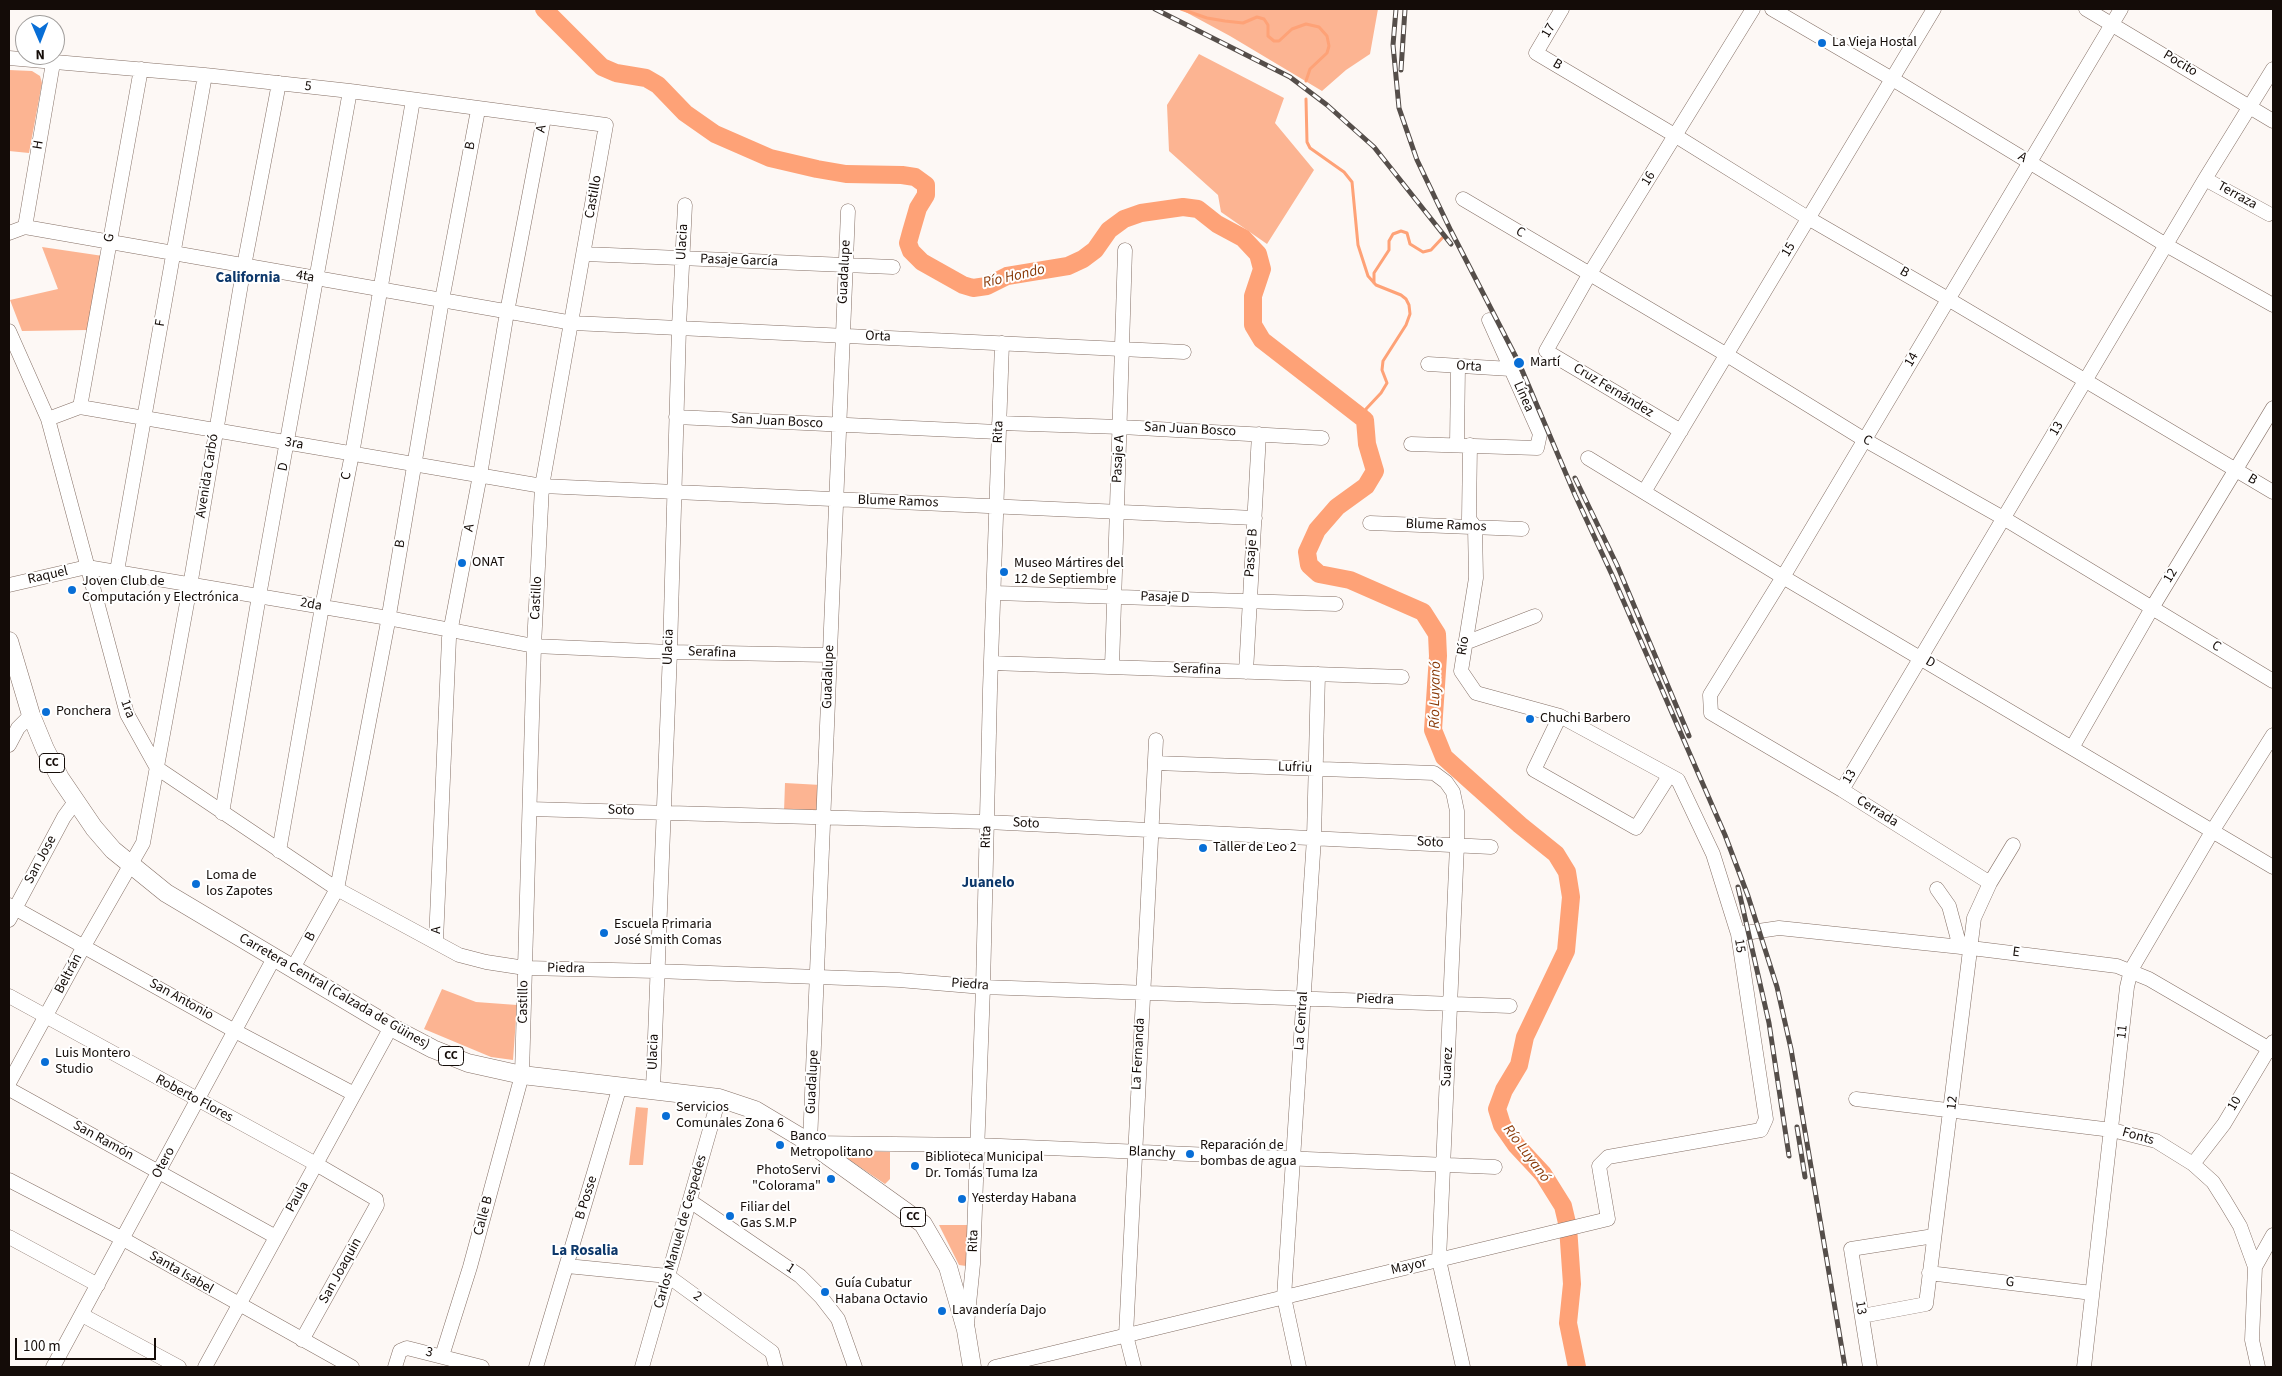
<!DOCTYPE html>
<html>
<head>
<meta charset="utf-8">
<style>
	body { margin:0 }
	#map { position:relative; width:2282px; height:1376px; overflow:hidden; background:#fdf8f5; font-family:"Source Sans 3",sans-serif }
	canvas { display:block }
	.frame { position:absolute; inset:0; border:10px solid #140c08; pointer-events:none }
	.north { position:absolute; left:15px; top:15px; width:50px; height:50px; box-sizing:border-box; background:#fff; border:1px solid #a19e9c; border-radius:50%; rotate:179deg; font-size:14px; font-weight:700; line-height:20px; text-align:center; color:#140c08 }
	.north::after { content:''; display:block; margin:auto; width:18px; height:22px; background:#086ed6; clip-path:polygon(50% 0,100% 100%,50% 72%,0 100%) }
	.scale { position:absolute; left:15px; top:1338px; width:141px; height:22px; box-sizing:border-box; border:2px solid #140c08; border-top:0; padding-left:6px; font-size:15px; line-height:18px; white-space:nowrap; color:#140c08; -webkit-text-stroke:4px #fff; paint-order:stroke }
</style>
</head>
<body>
<div id="map">
<canvas width="2282" height="1376"></canvas>
<div class="frame"></div>
<div class="north">N</div>
<div class="scale">100 m</div>
</div>
<script>
const c = document.querySelector('canvas').getContext('2d');
c.lineJoin = 'round';
function fill(path, color) { c.fillStyle = color; c.fill(path, 'evenodd'); }
const shape = rows => new Path2D(rows.map(r => 'M' + r).join(''));
function stroke(path, color, width, dash) { c.strokeStyle = color; c.lineWidth = width; c.lineCap = dash ? 'butt' : 'round'; c.setLineDash(dash || []); c.stroke(path); }
function write(font, color, halo, rows, align = 'center') {
  c.font = font + ' "Source Sans 3",sans-serif'; c.lineWidth = 4; c.setLineDash([]); c.textBaseline = 'middle'; c.strokeStyle = halo; c.fillStyle = color; for (const [text, x, y, turn = 0] of rows) {
    c.save(); c.translate(x, y); c.rotate((+turn || 0) * Math.PI / 180); c.textAlign = isNaN(turn) ? turn : align; if (halo) c.strokeText(text, 0, 0); c.fillText(text, 0, 0); c.restore();
  }
}
const green = shape([
	[1180,9,1378,9,1370,54,1346,70,1322,91,1230,36],
	[1199,54,1284,98,1275,123,1314,170,1267,244,1221,212,1218,195,1169,151,1167,105],
	[9,70,32,71,40,76,42,83,29,153,9,151],
	[42,247,103,256,88,330,22,331,10,300,58,289],
	[785,783,821,785,820,814,784,812],
	[442,989,476,1002,517,1005,513,1060,491,1057,424,1029],
	[636,1107,648,1108,643,1165,629,1165],
	[848,1150,890,1152,890,1179,885,1184,848,1159],
	[939,1225,971,1225,970,1262,966,1266,959,1265]
]);
const stream = shape([
	[1181,9,1207,18,1225,21,1243,23,1257,17,1264,19,1268,25,1268,36,1274,41,1279,41,1292,29,1306,24,1319,27,1327,36,1329,46,1327,53,1310,69,1306,81],
	[1306,99,1307,142,1310,148,1344,172,1352,182,1358,245,1368,276,1376,285,1401,295,1406,299,1409,305,1410,314,1406,325,1383,361,1382,370,1387,383,1381,393,1366,409,1365,420],
	[1374,283,1374,273,1389,250,1389,241,1393,234,1401,231,1407,233,1410,244,1423,252,1431,250,1445,235]
]);
const river = shape([
	[544,9,602,67,616,73,646,78,658,85,685,113,715,134,770,158,817,169,846,174,902,175,915,177,926,185,926,195,918,208,911,232,908,243,911,251,922,262,963,285,973,288,987,286,1007,276,1068,266,1083,259,1095,250,1109,230,1124,219,1141,213,1183,207,1198,209,1217,224,1243,238,1258,254,1262,269,1253,296,1253,325,1262,340,1365,420,1367,444,1375,471,1366,486,1337,507,1317,530,1307,552,1309,565,1319,574,1350,580,1423,612,1437,634,1438,656,1433,730,1444,757,1520,825,1556,854,1567,872,1571,897,1566,951,1525,1037,1519,1065,1504,1090,1497,1109,1502,1125,1516,1145,1543,1174,1563,1206,1568,1227,1572,1284,1568,1323,1577,1367]
]);
const minor = shape([
	[1562,9,1536,53,1676,136,1808,218,1948,299,2273,492],
	[1772,9,1899,83,2166,245,2273,305],
	[2086,9,2273,121],
	[9,58,205,75,350,91,606,125,542,486,534,646,522,1075,470,1267,442,1356],
	[2205,179,2269,214],
	[1463,199,1727,355,1865,440,2005,519,2273,681],
	[848,211,810,1143,977,1145,1495,1167],
	[25,227,53,63],
	[9,233,25,227,573,323,1184,352],
	[585,254,893,267],
	[9,331,48,419,127,714,157,768,337,889,459,955,486,962,525,968,656,971,899,980,983,987,1510,1006],
	[1428,364,1511,369],
	[80,407,141,69],
	[676,417,998,432],
	[48,419,80,407,542,486,1255,518],
	[999,423,1121,427,1322,438],
	[1681,431,1546,351,1589,275,1753,9],
	[1411,444,1537,448,1540,434,1489,320],
	[1457,444,1458,366],
	[1588,458,1783,577,2273,867],
	[1644,492,1934,9],
	[1370,523,1522,529],
	[117,571,205,75],
	[9,585,87,567,388,618,534,646,670,652,829,655],
	[995,593,1336,604],
	[1465,643,1535,616],
	[991,663,1402,677],
	[1112,667,1125,250],
	[1246,672,1259,434],
	[1560,716,1534,770,1636,828,1669,776],
	[9,745,18,728,31,715],
	[2073,746,2152,608,2273,408],
	[1155,763,1434,773,1446,782,1453,792,1457,811,1457,845,1439,1260,1463,1367],
	[1842,790,2205,179,2273,69],
	[530,809,987,822,1491,847],
	[222,813,259,596,350,91],
	[279,851,322,607,352,454,413,100],
	[1990,883,1842,790,1711,713,1710,695,1783,577,2121,9],
	[1937,889,1949,906,1960,947],
	[9,905,235,1031,354,1094],
	[9,920,64,817,75,802],
	[1738,934,1779,928,1971,948,2117,966,2149,979,2273,1051],
	[436,941,449,638,480,475,507,312,544,118],
	[293,968,337,889,387,627,442,300,478,110],
	[9,996,316,1164,376,1199,377,1205,302,1340],
	[9,1083,84,946,143,843,189,592,244,266,279,83],
	[9,1089,276,1237],
	[653,1089,670,652,679,327,685,205],
	[1856,1099,2112,1130,2156,1141,2193,1164,2213,1182,2225,1201,2240,1226,2255,1267,2252,1340,2258,1367],
	[2193,1164,2224,1124,2273,1042],
	[9,1180,123,1239,352,1367],
	[690,1201,800,1276,821,1297,838,1319,855,1367],
	[9,1237,98,1285],
	[567,1266,668,1276,772,1352,776,1367],
	[2255,1267,2273,1235],
	[1929,1273,2092,1293],
	[82,1315,179,1367],
	[1862,1316,1926,1304,1974,918,1990,883,2013,845],
	[967,1324,973,1264,983,987,990,690,1002,343],
	[53,1367,274,958],
	[205,1367,391,1027],
	[395,1367,400,1351,407,1348,482,1367],
	[536,1367,620,1086],
	[642,1367,719,1098],
	[995,1367,1608,1219,1599,1166,1608,1157,1761,1130,1766,1119,1738,934,1713,854,1678,780,1560,716,1476,693,1461,671,1476,578,1475,527,1469,519,1470,445],
	[1134,1367,1126,1335,1156,740],
	[1299,1367,1284,1297,1314,838,1318,674],
	[1870,1367,1851,1249,1934,1236],
	[2084,1367,2127,987,2131,970,2213,830,2273,735]
]);
const major = shape([
	[9,641,31,715,45,749,60,778,94,828,113,850,166,893,391,1027,433,1049,468,1063,522,1075,719,1098,755,1110,810,1143,923,1224,948,1267,966,1330,972,1367]
]);
const rail = shape([
	[1155,9,1290,77,1327,105,1374,147,1451,244],
	[1396,9,1393,45,1399,108,1417,160,1451,231,1519,363,1575,495,1613,577,1725,835,1748,896,1777,987,1791,1049,1845,1367],
	[1401,70,1405,9],
	[1575,478,1617,565,1689,736],
	[1738,887,1769,1023,1789,1156],
	[1797,1127,1805,1177]
]);
const markers = [
	[1822,43,5,"#086ed6"],
	[1519,363,6,"#086ed6"],
	[462,563,5,"#086ed6"],
	[1004,572,5,"#086ed6"],
	[72,590,5,"#086ed6"],
	[46,712,5,"#086ed6"],
	[1530,719,5,"#086ed6"],
	[1203,848,5,"#086ed6"],
	[196,884,5,"#086ed6"],
	[604,933,5,"#086ed6"],
	[45,1062,5,"#086ed6"],
	[666,1116,5,"#086ed6"],
	[780,1145,5,"#086ed6"],
	[1190,1154,5,"#086ed6"],
	[915,1166,5,"#086ed6"],
	[831,1179,5,"#086ed6"],
	[962,1199,5,"#086ed6"],
	[730,1216,5,"#086ed6"],
	[825,1292,5,"#086ed6"],
	[942,1311,5,"#086ed6"]
];
const shields = [
	[52,763,25],
	[451,1056,25],
	[913,1217,25]
];
const shieldNames = [
	["CC",52,763],
	["CC",451,1056],
	["CC",913,1217]
];
const streetNames = [
	["17",1549,31,-59],
	["Pocito",2180,64,31],
	["B",1557,65,31],
	["5",308,87,6],
	["A",542,129,-79],
	["H",39,145,-80],
	["B",471,146,-79],
	["A",2022,158,32],
	["16",1649,179,-58],
	["Terraza",2237,196,29],
	["Castillo",594,197,-80],
	["C",1520,233,31],
	["G",110,238,-80],
	["Ulacia",683,242,-87],
	["15",1789,250,-60],
	["Pasaje García",739,261,2],
	["Guadalupe",845,272,-87],
	["B",1904,273,30],
	["4ta",305,277,10],
	["F",161,323,-80],
	["Orta",878,337,3],
	["14",1912,360,-60],
	["Orta",1469,367,4],
	["Cruz Fernández",1613,391,31],
	["Línea",1523,397,66],
	["San Juan Bosco",777,422,3],
	["13",2057,429,-60],
	["San Juan Bosco",1190,430,3],
	["Rita",999,432,-88],
	["C",1867,441,30],
	["3ra",294,444,10],
	["Pasaje A",1119,459,-87],
	["D",284,467,-79],
	["Avenida Carbó",208,476,-81],
	["C",347,476,-79],
	["B",2252,480,31],
	["Blume Ramos",898,502,2],
	["Blume Ramos",1446,526,2],
	["A",470,528,-79],
	["B",401,544,-80],
	["Pasaje B",1252,553,-86],
	["Raquel",48,576,-13],
	["12",2171,576,-59],
	["Castillo",537,598,-87],
	["Pasaje D",1165,598,2],
	["2da",311,605,10],
	["Río",1464,646,-81],
	["Ulacia",669,647,-88],
	["C",2216,647,31],
	["Serafina",712,653,2],
	["D",1930,663,30],
	["Serafina",1197,670,2],
	["Guadalupe",829,677,-88],
	["1ra",127,709,70],
	["Lufriu",1295,768,2],
	["13",1850,777,-60],
	["Soto",621,811,2],
	["Cerrada",1877,812,32],
	["Soto",1026,824,3],
	["Rita",987,837,-89],
	["Soto",1430,843,3],
	["San Jose",41,860,-62],
	["A",437,930,-88],
	["B",311,937,-61],
	["15",1739,946,81],
	["E",2016,953,7],
	["Piedra",566,969,1],
	["Beltrán",69,974,-62],
	["Piedra",970,985,4],
	["Carretera Central (Calzada de Güines)",334,992,30],
	["San Antonio",181,1000,29],
	["Piedra",1375,1000,2],
	["Castillo",524,1002,-89],
	["La Central",1302,1021,-86],
	["11",2123,1032,-84],
	["Ulacia",654,1052,-88],
	["La Fernanda",1139,1054,-87],
	["Suarez",1448,1067,-87],
	["Guadalupe",813,1082,-87],
	["Roberto Flores",194,1099,28],
	["12",1953,1103,-83],
	["10",2235,1104,-59],
	["Fonts",2138,1137,16],
	["San Ramón",103,1141,29],
	["Blanchy",1152,1153,2],
	["Otero",164,1163,-62],
	["Paula",298,1197,-61],
	["B Posse",587,1198,-73],
	["Calle B",484,1216,-75],
	["Carlos Manuel de Cespedes",681,1232,-74],
	["Rita",974,1241,-88],
	["Mayor",1409,1267,-13],
	["1",790,1269,34],
	["San Joaquin",341,1271,-61],
	["Santa Isabel",181,1273,30],
	["G",2010,1283,7],
	["2",697,1297,36],
	["13",1860,1308,81],
	["3",429,1353,13]
];
const poiNames = [
	["La Vieja Hostal",1832,43],
	["Martí",1530,363],
	["ONAT",472,563],
	["Museo Mártires del",1014,564],
	["12 de Septiembre",1014,580],
	["Joven Club de",82,582],
	["Computación y Electrónica",82,598],
	["Ponchera",56,712],
	["Chuchi Barbero",1540,719],
	["Taller de Leo 2",1213,848],
	["Loma de",206,876],
	["los Zapotes",206,892],
	["Escuela Primaria",614,925],
	["José Smith Comas",614,941],
	["Luis Montero",55,1054],
	["Studio",55,1070],
	["Servicios",676,1108],
	["Comunales Zona 6",676,1124],
	["Banco",790,1137],
	["Metropolitano",790,1153],
	["Reparación de",1200,1146],
	["bombas de agua",1200,1162],
	["Biblioteca Municipal",925,1158],
	["Dr. Tomás Tuma Iza",925,1174],
	["PhotoServi",821,1171,"right"],
	["\"Colorama\"",821,1187,"right"],
	["Yesterday Habana",972,1199],
	["Filiar del",740,1208],
	["Gas S.M.P",740,1224],
	["Guía Cubatur",835,1284],
	["Habana Octavio",835,1300],
	["Lavandería Dajo",952,1311]
];
const waterNames = [
	["Río Hondo",1014,277,-13],
	["Río Luyanó",1436,695,-89],
	["Río Luyanó",1526,1154,53]
];
const neighbourhoodNames = [
	["California",248,279],
	["Juanelo",988,884],
	["La Rosalia",585,1252]
];
fill(green, '#fcb492');
stroke(stream, '#fea277', 3);
stroke(river, '#fea277', 18);
stroke(minor, '#857066', 15);
stroke(major, '#857066', 19);
stroke(minor, '#fff', 14);
stroke(major, '#fff', 18);
stroke(rail, '#554e4a', 5);
stroke(rail, '#fff', 3, [9]);
for (const [x, y, r, color] of markers) { const dot = new Path2D(); dot.arc(x, y, r, 0, 2 * Math.PI); c.fillStyle = color; c.fill(dot); stroke(dot, '#fff', 2); }
for (const [x, y, w] of shields) { const box = new Path2D(); box.roundRect(x - w / 2, y - 9.5, w, 19, 4); c.fillStyle = '#fff'; c.fill(box); stroke(box, '#140c08', 1); }
write('bold 12px', '#140c08', null, shieldNames);
write('14px', '#140c08', '#fff', streetNames);
write('14px', '#140c08', '#fff', poiNames, 'left');
write('italic 15px', '#8a3a08', '#fff', waterNames);
write('bold 15px', '#0d386b', '#fff', neighbourhoodNames);
</script>
</body>
</html>
